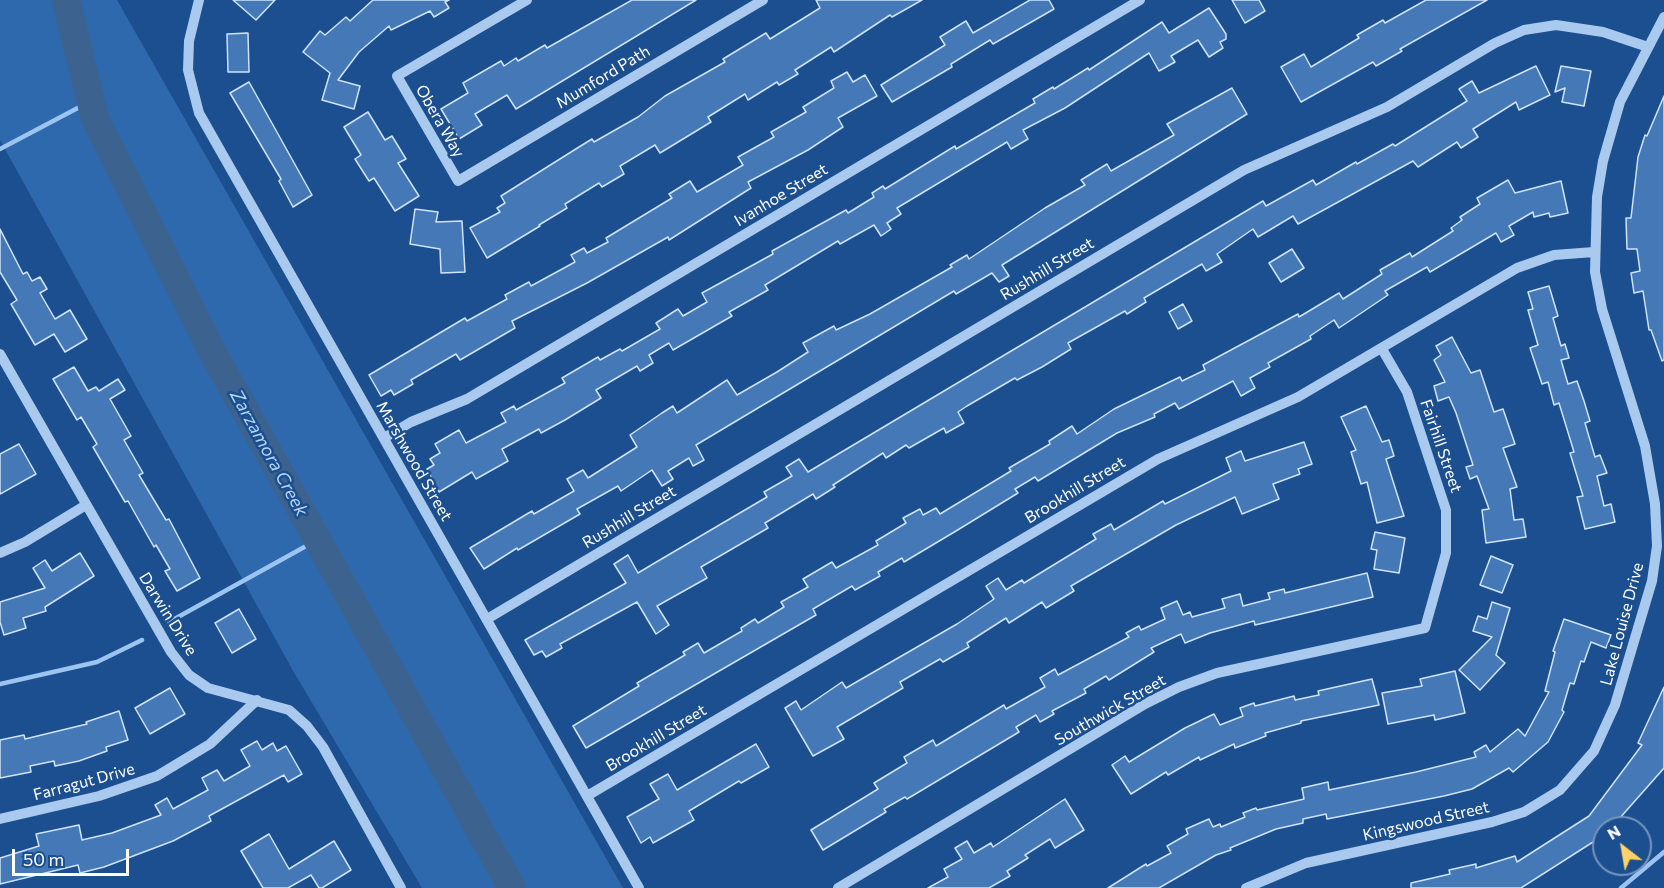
<!DOCTYPE html>
<html>
<head>
<meta charset="utf-8">
<style>
	body { margin:0 }
	#map { position:relative; width:1664px; height:888px; overflow:hidden; background:#1b4f8f; font-family:Commissioner,sans-serif }
	canvas { display:block }
	.north { position:absolute; left:1592px; top:816px; width:60px; height:60px; box-sizing:border-box; background:#1b4f8f; border:2px solid #7695bc; border-radius:50%; rotate:329deg; font-size:16px; font-weight:700; line-height:24px; text-align:center; color:#fff }
	.north::after { content:''; display:block; margin:auto; width:21px; height:27px; background:#ffd166; clip-path:polygon(50% 0,100% 100%,50% 72%,0 100%) }
	.scale { position:absolute; left:12px; top:849px; width:117px; height:27px; box-sizing:border-box; border:3px solid #fff; border-top:0; padding-left:8px; font-size:18px; line-height:21px; white-space:nowrap; color:#fff; -webkit-text-stroke:4px #1b4f8f; paint-order:stroke }
</style>
</head>
<body>
<div id="map">
<canvas width="1664" height="888"></canvas>
<div class="north">N</div>
<div class="scale">50 m</div>
</div>
<script>
const c = document.querySelector('canvas').getContext('2d');
c.lineJoin = 'round';
function fill(path, color) { c.fillStyle = color; c.fill(path, 'evenodd'); }
const shape = rows => new Path2D(rows.map(r => 'M' + r).join(''));
function stroke(path, color, width, dash) { c.strokeStyle = color; c.lineWidth = width; c.lineCap = dash ? 'butt' : 'round'; c.setLineDash(dash || []); c.stroke(path); }
function write(font, color, halo, rows, align = 'center') {
  c.font = font + ' Commissioner,sans-serif'; c.lineWidth = 5; c.setLineDash([]); c.textBaseline = 'middle'; c.strokeStyle = halo; c.fillStyle = color; for (const [text, x, y, turn = 0] of rows) {
    c.save(); c.translate(x, y); c.rotate((+turn || 0) * Math.PI / 180); c.textAlign = isNaN(turn) ? turn : align; if (halo) c.strokeText(text, 0, 0); c.fillText(text, 0, 0); c.restore();
  }
}
const green = shape([
	[0,0,117,0,623,888,422,888,292,669,0,140]
]);
const stream = shape([
	[0,149,91,101],
	[169,622,317,540],
	[0,684,97,662,142,640],
	[1621,888,1664,852]
]);
const river = shape([
	[66,0,95,119,213,353,512,888]
]);
const building = shape([
	[233,0,275,0,256,20,233,0],
	[373,0,449,0,445,2,449,8,434,17,430,11,391,30,389,26,359,52,338,80,360,86,354,109,322,100,330,73,303,52,320,31,325,35,346,17,350,21,373,0],
	[632,0,696,0,516,109,507,95,475,114,482,125,459,139,441,109,468,93,463,83,501,61,504,66,516,58,518,61,545,45,547,48,632,0],
	[816,0,922,0,892,17,890,15,834,52,831,47,795,70,798,74,779,85,777,82,748,100,745,94,708,117,711,122,660,153,655,145,620,166,624,174,602,187,599,183,565,204,567,208,539,225,540,226,487,258,470,228,500,212,497,208,505,203,501,196,579,147,592,139,594,142,638,117,665,96,725,62,723,59,766,33,770,39,820,8,816,0],
	[1030,0,1049,0,1054,9,993,44,990,40,951,64,952,67,892,102,881,85,945,45,940,37,966,21,973,33,1030,0],
	[1232,0,1259,0,1265,11,1245,23,1232,0],
	[1426,0,1487,0,1400,49,1402,51,1376,66,1373,62,1301,102,1281,67,1304,54,1311,67,1359,38,1357,35,1383,20,1385,23,1426,0],
	[1209,8,1226,34,1226,39,1220,42,1223,48,1209,57,1198,40,1171,56,1175,62,1159,71,1149,53,1065,108,1023,130,1028,139,1011,149,1007,142,897,208,901,214,887,223,891,229,881,236,874,225,840,244,838,241,765,285,768,290,729,312,732,316,673,350,669,343,649,355,653,363,640,371,637,366,596,390,601,398,565,420,541,433,539,429,502,449,508,461,476,479,472,472,439,492,427,469,434,465,430,459,440,453,435,444,459,430,466,443,506,422,501,413,514,406,516,410,565,383,562,378,598,357,600,360,620,349,622,351,660,329,656,323,678,309,683,316,707,302,702,293,773,254,772,251,846,210,848,213,874,197,872,193,883,186,885,189,955,146,956,149,1035,103,1033,99,1053,87,1054,89,1088,68,1089,70,1162,22,1169,33,1209,8],
	[248,33,249,72,228,72,227,34,248,33],
	[1536,66,1550,95,1519,110,1516,102,1473,129,1478,137,1461,148,1457,142,1418,167,1413,161,1298,224,1293,216,1258,237,1253,229,1217,254,1222,262,1206,271,1202,264,1144,298,1146,302,1127,314,1125,311,1068,343,1071,349,1042,367,1017,380,1015,378,967,406,958,412,964,423,946,433,944,428,909,448,906,445,886,458,883,453,833,485,835,487,816,499,813,494,765,523,768,528,701,567,707,578,657,606,669,625,656,634,637,602,560,644,562,648,546,657,542,651,534,655,525,640,626,583,614,564,628,555,638,573,653,564,767,497,764,492,792,476,786,467,799,459,808,472,1263,201,1266,206,1313,180,1316,185,1356,162,1357,164,1393,144,1395,146,1467,101,1459,89,1472,81,1479,93,1536,66],
	[1561,66,1591,71,1584,106,1562,102,1565,88,1555,92,1561,66],
	[847,72,853,82,865,75,877,96,838,118,843,127,808,150,748,182,751,188,669,240,668,237,587,283,512,321,515,328,460,360,456,354,411,380,413,384,394,395,391,390,381,396,369,375,465,318,467,321,507,299,505,295,529,282,531,286,575,262,571,255,584,248,587,253,608,242,606,238,672,198,669,194,690,181,697,192,743,165,738,157,774,137,771,132,806,112,803,107,834,88,831,81,847,72],
	[249,82,312,195,293,207,279,181,281,179,230,93,249,82],
	[1232,88,1247,114,1002,265,1009,276,999,282,992,273,956,294,954,291,696,445,704,460,693,466,689,458,668,471,673,479,662,486,652,470,621,491,618,486,577,509,580,514,518,550,517,548,484,569,470,548,532,511,534,514,574,491,567,479,583,470,588,478,637,447,630,435,662,413,673,406,677,413,727,380,737,395,777,372,808,352,803,343,834,326,836,330,870,314,952,267,950,265,967,255,969,259,1045,208,1085,185,1081,180,1107,164,1111,171,1174,135,1167,124,1232,88],
	[1664,96,1664,360,1662,361,1651,330,1649,330,1643,291,1634,293,1631,273,1640,271,1637,249,1627,249,1626,218,1631,218,1638,157,1645,135,1647,136,1664,96],
	[368,112,385,140,392,136,406,159,398,163,419,196,395,211,374,178,369,181,355,159,361,155,344,127,368,112],
	[1508,180,1515,193,1561,181,1568,213,1550,217,1549,213,1534,217,1533,212,1509,226,1514,235,1501,242,1496,233,1430,272,1427,267,1385,291,1388,295,1339,328,1334,320,1310,336,1311,339,1268,363,1270,367,1250,378,1255,388,1241,396,1233,381,1179,409,1175,403,1154,414,1155,417,1117,433,1038,481,1035,477,1015,489,1018,493,956,531,904,562,902,558,878,572,880,576,855,590,852,586,813,609,816,615,586,748,573,726,639,686,637,683,685,655,683,652,698,643,704,653,742,631,741,628,755,619,758,623,784,607,781,602,808,587,803,579,832,562,836,568,878,545,876,541,906,523,903,518,920,509,923,515,936,508,940,514,1011,471,1009,468,1050,444,1049,441,1072,426,1077,434,1114,409,1180,377,1182,381,1205,370,1203,365,1298,314,1299,317,1339,293,1343,299,1382,274,1380,270,1410,253,1412,257,1453,231,1451,228,1462,220,1460,217,1480,204,1477,198,1508,180],
	[415,209,438,212,436,222,462,221,465,272,441,273,440,249,410,244,415,209],
	[0,229,23,274,27,272,32,281,40,277,47,289,40,293,55,319,70,310,87,339,65,352,54,334,35,345,11,304,17,300,0,272,0,229],
	[1292,249,1304,268,1281,282,1269,263,1292,249],
	[1549,286,1558,316,1553,318,1561,346,1565,344,1569,358,1561,360,1568,384,1577,381,1584,401,1590,421,1585,423,1595,457,1600,455,1607,473,1597,476,1604,506,1611,504,1615,522,1585,529,1577,497,1583,496,1570,453,1574,452,1559,403,1554,405,1548,382,1542,384,1530,348,1538,345,1528,310,1533,309,1528,292,1549,286],
	[1183,304,1192,321,1178,329,1169,312,1183,304],
	[1452,337,1471,373,1480,370,1494,412,1503,409,1515,444,1503,448,1517,487,1510,489,1514,520,1523,519,1526,537,1486,543,1482,510,1489,509,1477,476,1470,479,1466,467,1473,465,1456,413,1449,397,1438,401,1434,386,1445,382,1434,360,1441,355,1436,346,1452,337],
	[74,367,88,391,96,387,99,391,118,379,125,390,110,399,131,436,124,440,143,473,139,475,166,520,169,519,200,578,177,591,165,571,170,569,156,545,154,547,128,501,125,502,93,447,97,444,81,417,77,420,53,379,74,367],
	[1366,406,1382,442,1389,440,1394,456,1386,459,1404,516,1377,523,1367,482,1361,484,1351,452,1356,450,1341,417,1366,406],
	[1304,442,1312,464,1298,469,1300,474,1273,484,1279,499,1242,514,1235,497,1176,525,1071,586,1074,591,1046,608,1042,602,1009,623,1006,618,967,643,969,647,943,662,940,659,900,682,903,688,837,727,844,739,813,756,785,708,796,701,801,710,842,682,846,688,957,624,994,599,986,586,998,578,1006,590,1022,580,1024,583,1096,539,1093,534,1111,524,1114,530,1163,501,1165,504,1231,471,1226,458,1241,451,1245,461,1304,442],
	[19,444,36,474,0,494,0,454,19,444],
	[1375,532,1405,538,1399,573,1374,569,1377,550,1371,549,1375,532],
	[80,553,94,576,45,607,46,611,23,618,26,628,4,635,0,622,0,602,45,588,33,568,45,560,52,571,80,553],
	[1491,556,1513,565,1502,593,1480,585,1491,556],
	[1367,573,1373,597,1255,625,1254,621,1210,633,1185,643,1181,634,1151,648,1154,652,1109,680,1106,676,1084,689,1086,693,1052,711,1054,714,1040,722,1036,715,1016,727,1019,732,907,799,905,797,884,809,886,812,823,850,811,830,878,789,874,783,907,763,904,757,933,740,936,746,1004,705,1006,709,1045,687,1040,678,1055,669,1058,675,1129,637,1126,633,1139,626,1141,630,1165,619,1161,608,1177,601,1183,615,1190,612,1192,617,1225,608,1222,599,1240,594,1243,606,1270,599,1268,593,1284,589,1285,593,1367,573],
	[1492,602,1510,608,1496,655,1505,663,1480,690,1459,670,1492,637,1473,631,1478,616,1487,619,1492,602],
	[239,609,256,639,232,653,215,623,239,609],
	[1564,619,1611,635,1606,648,1591,642,1584,662,1581,661,1574,684,1570,683,1562,710,1564,712,1548,742,1513,772,1509,768,1472,789,1444,796,1327,819,1326,814,1303,819,1303,823,1276,829,1230,848,1231,850,1216,855,1159,888,1108,888,1146,864,1147,866,1171,853,1167,846,1188,834,1186,829,1209,819,1213,827,1220,824,1221,827,1245,817,1243,813,1256,808,1257,810,1304,799,1302,788,1328,782,1329,790,1416,772,1476,757,1474,752,1486,745,1490,752,1518,729,1525,736,1549,692,1545,691,1555,652,1553,651,1564,619],
	[1455,671,1465,713,1435,720,1434,715,1388,724,1382,693,1422,686,1420,679,1455,671],
	[1372,679,1379,705,1301,721,1301,723,1265,733,1266,736,1235,748,1234,744,1200,760,1199,757,1168,775,1166,772,1131,794,1112,765,1125,756,1129,762,1185,728,1214,714,1220,725,1243,716,1240,708,1254,703,1255,706,1294,696,1295,700,1319,695,1318,691,1372,679],
	[1664,687,1664,768,1611,828,1604,828,1604,835,1521,888,1411,888,1411,883,1450,874,1449,870,1476,864,1476,868,1515,856,1517,862,1589,816,1642,745,1638,743,1664,687],
	[170,688,185,714,150,734,135,708,170,688],
	[119,711,128,740,106,747,107,751,79,761,55,766,54,761,30,766,31,772,0,778,0,740,24,735,25,739,87,724,86,722,119,711],
	[257,741,262,750,273,743,277,751,286,746,302,774,288,782,284,775,209,816,211,821,173,841,104,867,80,873,78,865,0,884,0,858,39,846,36,834,79,825,82,840,112,833,161,815,155,805,167,798,173,809,208,790,202,778,217,770,224,781,250,766,241,750,257,741],
	[756,744,769,767,741,783,739,781,689,811,694,820,653,843,650,837,641,843,627,817,659,799,650,784,668,774,677,790,756,744],
	[1065,799,1084,830,1055,848,1050,839,1025,855,1028,858,1007,871,1010,876,989,888,928,888,948,877,944,869,962,859,955,848,967,841,974,853,991,843,993,847,1065,799],
	[269,834,289,869,334,841,351,870,322,888,319,888,311,875,288,888,263,888,241,851,269,834]
]);
const minor = shape([
	[199,0,189,41,188,70,199,113,639,888],
	[527,0,397,76,458,181,763,0],
	[0,354,171,652,189,675,208,688,289,710,307,726,323,747,401,888],
	[384,438,411,422,467,399,1140,0],
	[0,553,25,542,86,505],
	[487,619,1244,170,1387,107,1495,43,1524,30,1556,25,1603,32,1648,47],
	[587,796,1158,459,1298,397,1517,268,1554,255,1594,252],
	[0,819,99,796,157,776,210,744,257,700],
	[838,888,1145,704,1179,687,1217,673,1425,628,1446,553,1446,510,1407,392,1382,349],
	[1246,888,1306,863,1492,822,1524,812,1560,790,1594,751,1615,705,1652,581,1657,546,1655,504,1645,446,1602,309,1595,272,1597,197,1603,161,1620,102,1664,17]
]);
const streetNames = [
	["Mumford Path",603,77,-31],
	["Obera Way",440,121,60],
	["Ivanhoe Street",781,195,-31],
	["Rushhill Street",1047,269,-31],
	["Fairhill Street",1441,446,71],
	["Marshwood Street",414,461,60],
	["Brookhill Street",1075,490,-31],
	["Rushhill Street",629,517,-31],
	["Darwin Drive",168,614,58],
	["Lake Louise Drive",1622,624,-75],
	["Southwick Street",1110,710,-30],
	["Brookhill Street",656,738,-31],
	["Farragut Drive",84,782,-15],
	["Kingswood Street",1426,821,-13]
];
const waterNames = [
	["Zarzamora Creek",269,453,61]
];
fill(green, '#2e69ad');
stroke(stream, '#9cc4f0', 4.5);
stroke(river, '#3c6290', 28);
fill(building, '#4478b7');
stroke(building, '#cfe3fa', 1.5);
stroke(minor, '#a9c9ee', 10);
write('16px', '#fff', '#1b4f8f', streetNames);
write('italic 18px', '#b5d3f5', '#1b4f8f', waterNames);
</script>
</body>
</html>
